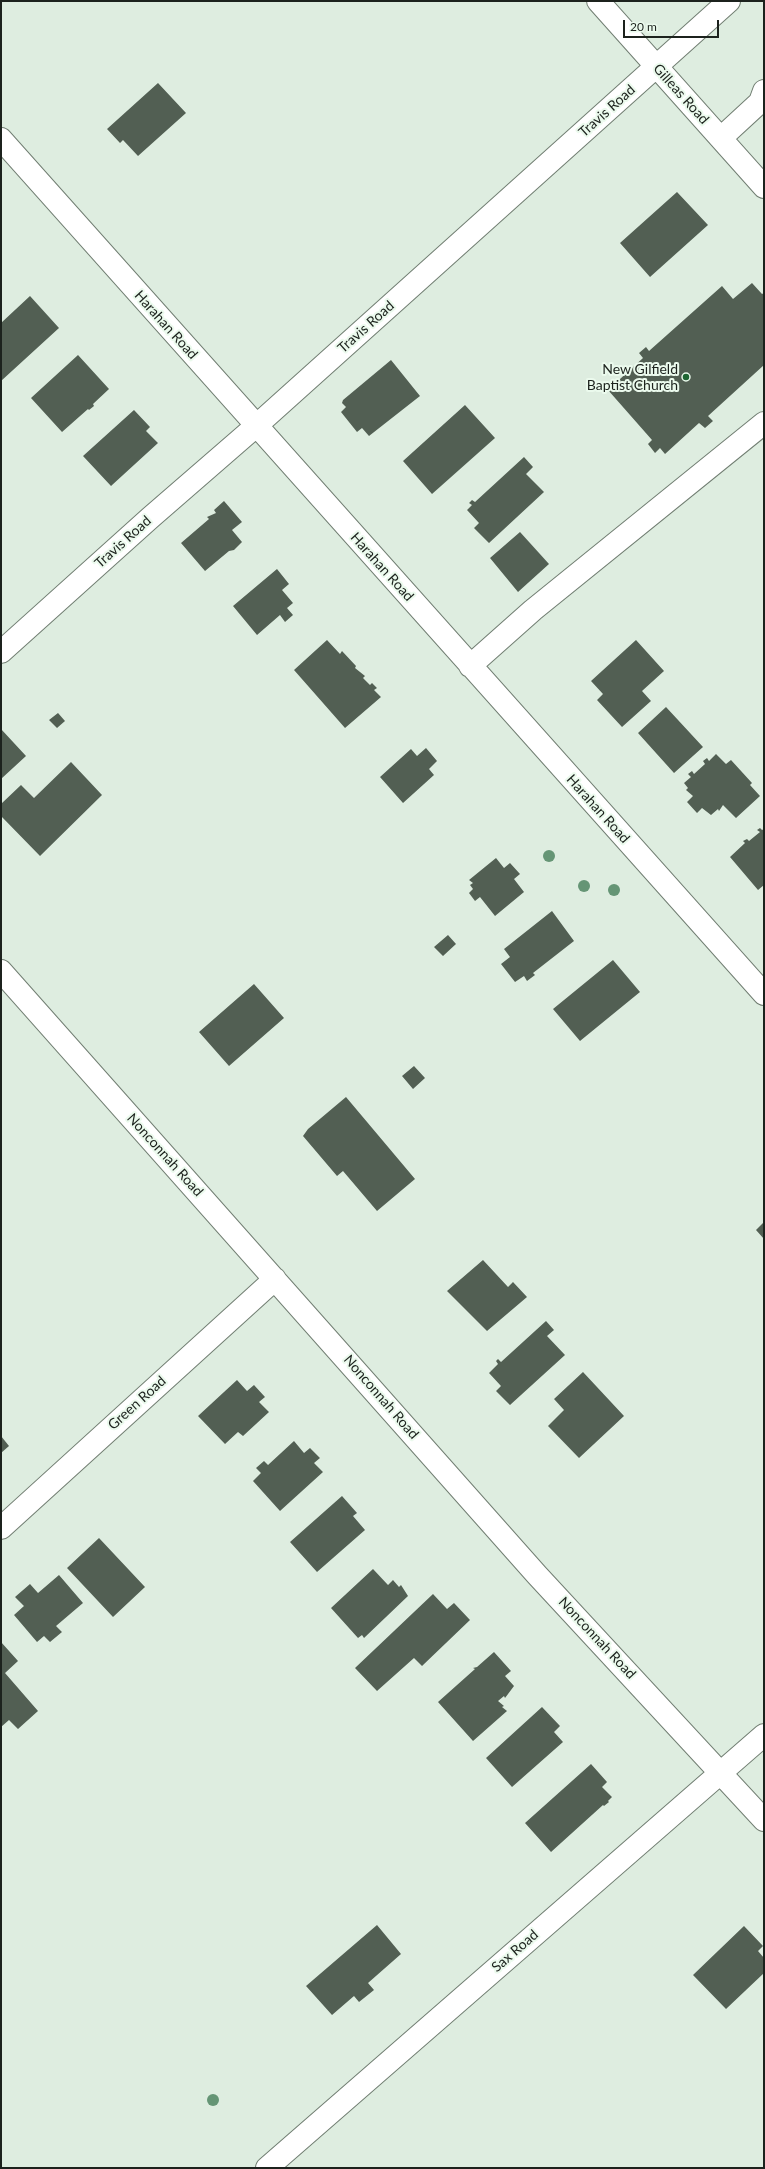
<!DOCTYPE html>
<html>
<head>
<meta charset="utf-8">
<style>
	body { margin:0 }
	#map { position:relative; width:765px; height:2169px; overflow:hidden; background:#deede0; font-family:Lato,sans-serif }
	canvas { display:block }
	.frame { position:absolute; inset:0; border:2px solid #1c221d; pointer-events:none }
	.scale { position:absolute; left:623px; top:20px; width:96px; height:18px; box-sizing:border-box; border:2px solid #1c221d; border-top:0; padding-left:5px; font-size:12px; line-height:14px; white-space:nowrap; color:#1c221d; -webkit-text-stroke:3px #ebfaed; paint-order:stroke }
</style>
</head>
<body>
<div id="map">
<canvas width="765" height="2169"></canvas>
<div class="frame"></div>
<div class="scale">20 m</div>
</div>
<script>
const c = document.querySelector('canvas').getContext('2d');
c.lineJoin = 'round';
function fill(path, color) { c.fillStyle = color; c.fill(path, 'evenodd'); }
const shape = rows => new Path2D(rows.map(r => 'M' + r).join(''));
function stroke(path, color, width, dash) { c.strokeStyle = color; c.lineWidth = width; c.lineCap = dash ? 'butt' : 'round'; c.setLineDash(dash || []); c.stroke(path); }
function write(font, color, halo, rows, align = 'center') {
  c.font = font + ' Lato,sans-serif'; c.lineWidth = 4; c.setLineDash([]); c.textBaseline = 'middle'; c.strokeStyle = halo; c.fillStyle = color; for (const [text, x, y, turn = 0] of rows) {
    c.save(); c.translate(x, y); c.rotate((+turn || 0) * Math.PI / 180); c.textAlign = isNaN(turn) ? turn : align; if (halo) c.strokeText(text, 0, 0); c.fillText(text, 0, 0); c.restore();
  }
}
const building = shape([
	[158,83,186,113,138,156,123,140,120,143,107,129],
	[677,192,708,225,650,277,620,243],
	[752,283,762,294,764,293,764,365,708,416,713,421,705,428,699,423,665,454,660,448,655,453,648,444,652,440,608,390,643,358,639,353,646,347,649,351,722,286,733,299],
	[30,296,59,328,1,381,1,323],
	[78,355,109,389,93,404,94,406,89,410,88,409,62,432,31,398],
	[391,360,420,396,369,436,362,428,357,432,341,412,346,407,342,403,343,400],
	[465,405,495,438,432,494,403,461],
	[134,410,150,427,146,431,158,443,111,486,83,456],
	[524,457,533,467,526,474,544,492,489,543,474,528,479,523,467,510,472,505,469,503,472,500,475,502],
	[224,501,242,522,232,530,242,542,234,550,229,551,205,571,181,543,209,519,207,517,216,513,214,510],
	[520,532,549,564,518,592,490,558],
	[277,569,289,584,282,590,293,603,287,608,293,615,285,622,280,615,257,635,233,606],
	[327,640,340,654,342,651,356,666,355,668,365,676,363,678,370,685,372,683,377,688,374,690,381,697,345,728,294,670],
	[636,640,664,671,642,691,651,701,622,727,597,700,603,694,591,681],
	[666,707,703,747,674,773,638,733],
	[58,713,65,721,57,728,49,720],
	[1,729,26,756,1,779],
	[426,748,437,761,429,769,434,775,403,803,380,777,411,749,417,756],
	[716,754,726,764,731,760,752,783,750,785,760,796,736,818,723,805,719,811,718,809,711,815,702,808,697,813,687,802,693,796,686,790,688,788,684,783,691,777,688,774,692,771,694,774,705,764,703,761,707,758,709,761],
	[71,762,102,795,40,856,1,816,1,804,21,785,34,798],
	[760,828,762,830,764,829,764,885,758,890,730,857,745,843,743,841,747,839,749,841,760,832,757,830],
	[496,858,504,868,510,863,520,874,514,879,524,892,495,916,480,897,475,901,469,893,473,889,470,885,473,883,469,880],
	[552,911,574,941,533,973,535,975,527,981,524,976,515,982,501,964,510,957,504,949],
	[448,935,456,944,443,956,434,947],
	[613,960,640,992,580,1041,553,1009],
	[254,984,284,1018,229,1066,199,1032],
	[414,1066,425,1078,413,1089,402,1076],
	[346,1097,415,1179,377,1211,343,1171,337,1176,303,1136,308,1129],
	[764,1222,764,1239,756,1230],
	[483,1260,508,1287,513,1282,527,1297,487,1331,447,1291],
	[546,1321,554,1330,547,1336,565,1355,510,1405,496,1391,501,1386,489,1373,498,1364,496,1361,498,1359,501,1362],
	[583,1372,624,1416,579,1458,548,1426,564,1410,554,1399],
	[237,1380,247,1391,254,1385,265,1397,259,1402,269,1412,243,1436,238,1432,225,1444,198,1416],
	[1,1436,9,1446,1,1453],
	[294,1441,304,1453,310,1448,320,1458,314,1463,323,1472,280,1511,253,1481,261,1473,256,1468,264,1461,268,1465],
	[342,1496,357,1513,353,1516,365,1530,317,1572,290,1542],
	[99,1538,145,1587,113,1617,67,1568],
	[373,1569,388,1585,393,1580,399,1587,401,1585,408,1596,364,1638,362,1635,358,1638,331,1608],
	[59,1575,83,1603,56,1626,62,1632,50,1642,44,1636,37,1642,14,1615,24,1606,15,1597,30,1584,38,1593],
	[433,1594,447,1609,454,1603,470,1620,422,1666,414,1658,377,1691,355,1668],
	[1,1642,18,1661,5,1673,38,1711,18,1729,9,1720,1,1727],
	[494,1652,511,1671,505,1676,514,1686,505,1698,504,1696,498,1701,504,1706,502,1707,507,1711,473,1741,438,1702,475,1669,473,1668,477,1667],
	[542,1707,560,1726,554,1732,563,1742,512,1787,486,1758],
	[591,1764,607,1782,602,1787,612,1797,608,1801,609,1802,604,1806,603,1805,551,1852,525,1823],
	[377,1925,401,1954,368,1983,374,1990,359,2002,354,1996,332,2015,306,1986],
	[744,1926,763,1946,758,1951,764,1958,764,1973,726,2009,693,1975]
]);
const minor = shape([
	[598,1,764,187],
	[721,138,760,102,764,91],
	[1,139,764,994],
	[1,652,150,518,256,426,729,1],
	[470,666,533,610,764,423],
	[1,971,537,1575,764,1820],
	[1,1528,275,1279],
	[267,2168,764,1735]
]);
const trees = [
	[549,856],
	[584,886],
	[614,890],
	[213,2100]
];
const markers = [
	[686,377,4,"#1f6633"]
];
const streetNames = [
	["Gilleas Road",681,94,48],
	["Travis Road",607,111,-42],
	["Harahan Road",166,325,48],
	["Travis Road",366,327,-42],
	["Travis Road",123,542,-42],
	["Harahan Road",382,567,48],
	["Harahan Road",598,809,48],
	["Nonconnah Road",165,1155,48],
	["Nonconnah Road",381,1397,49],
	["Green Road",137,1403,-42],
	["Nonconnah Road",597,1638,47],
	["Sax Road",515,1951,-41]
];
const poiNames = [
	["New Gilfield",678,369],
	["Baptist Church",678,385]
];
fill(building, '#525f53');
stroke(minor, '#717e72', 24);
stroke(minor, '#fff', 22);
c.fillStyle = '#659575';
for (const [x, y] of trees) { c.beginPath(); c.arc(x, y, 6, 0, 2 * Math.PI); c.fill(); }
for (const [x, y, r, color] of markers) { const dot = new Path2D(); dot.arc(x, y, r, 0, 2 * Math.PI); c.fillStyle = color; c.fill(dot); stroke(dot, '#ebfaed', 1.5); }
write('14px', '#1c221d', '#ebfaed', streetNames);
write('14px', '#1c221d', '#ebfaed', poiNames, 'right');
</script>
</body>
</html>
